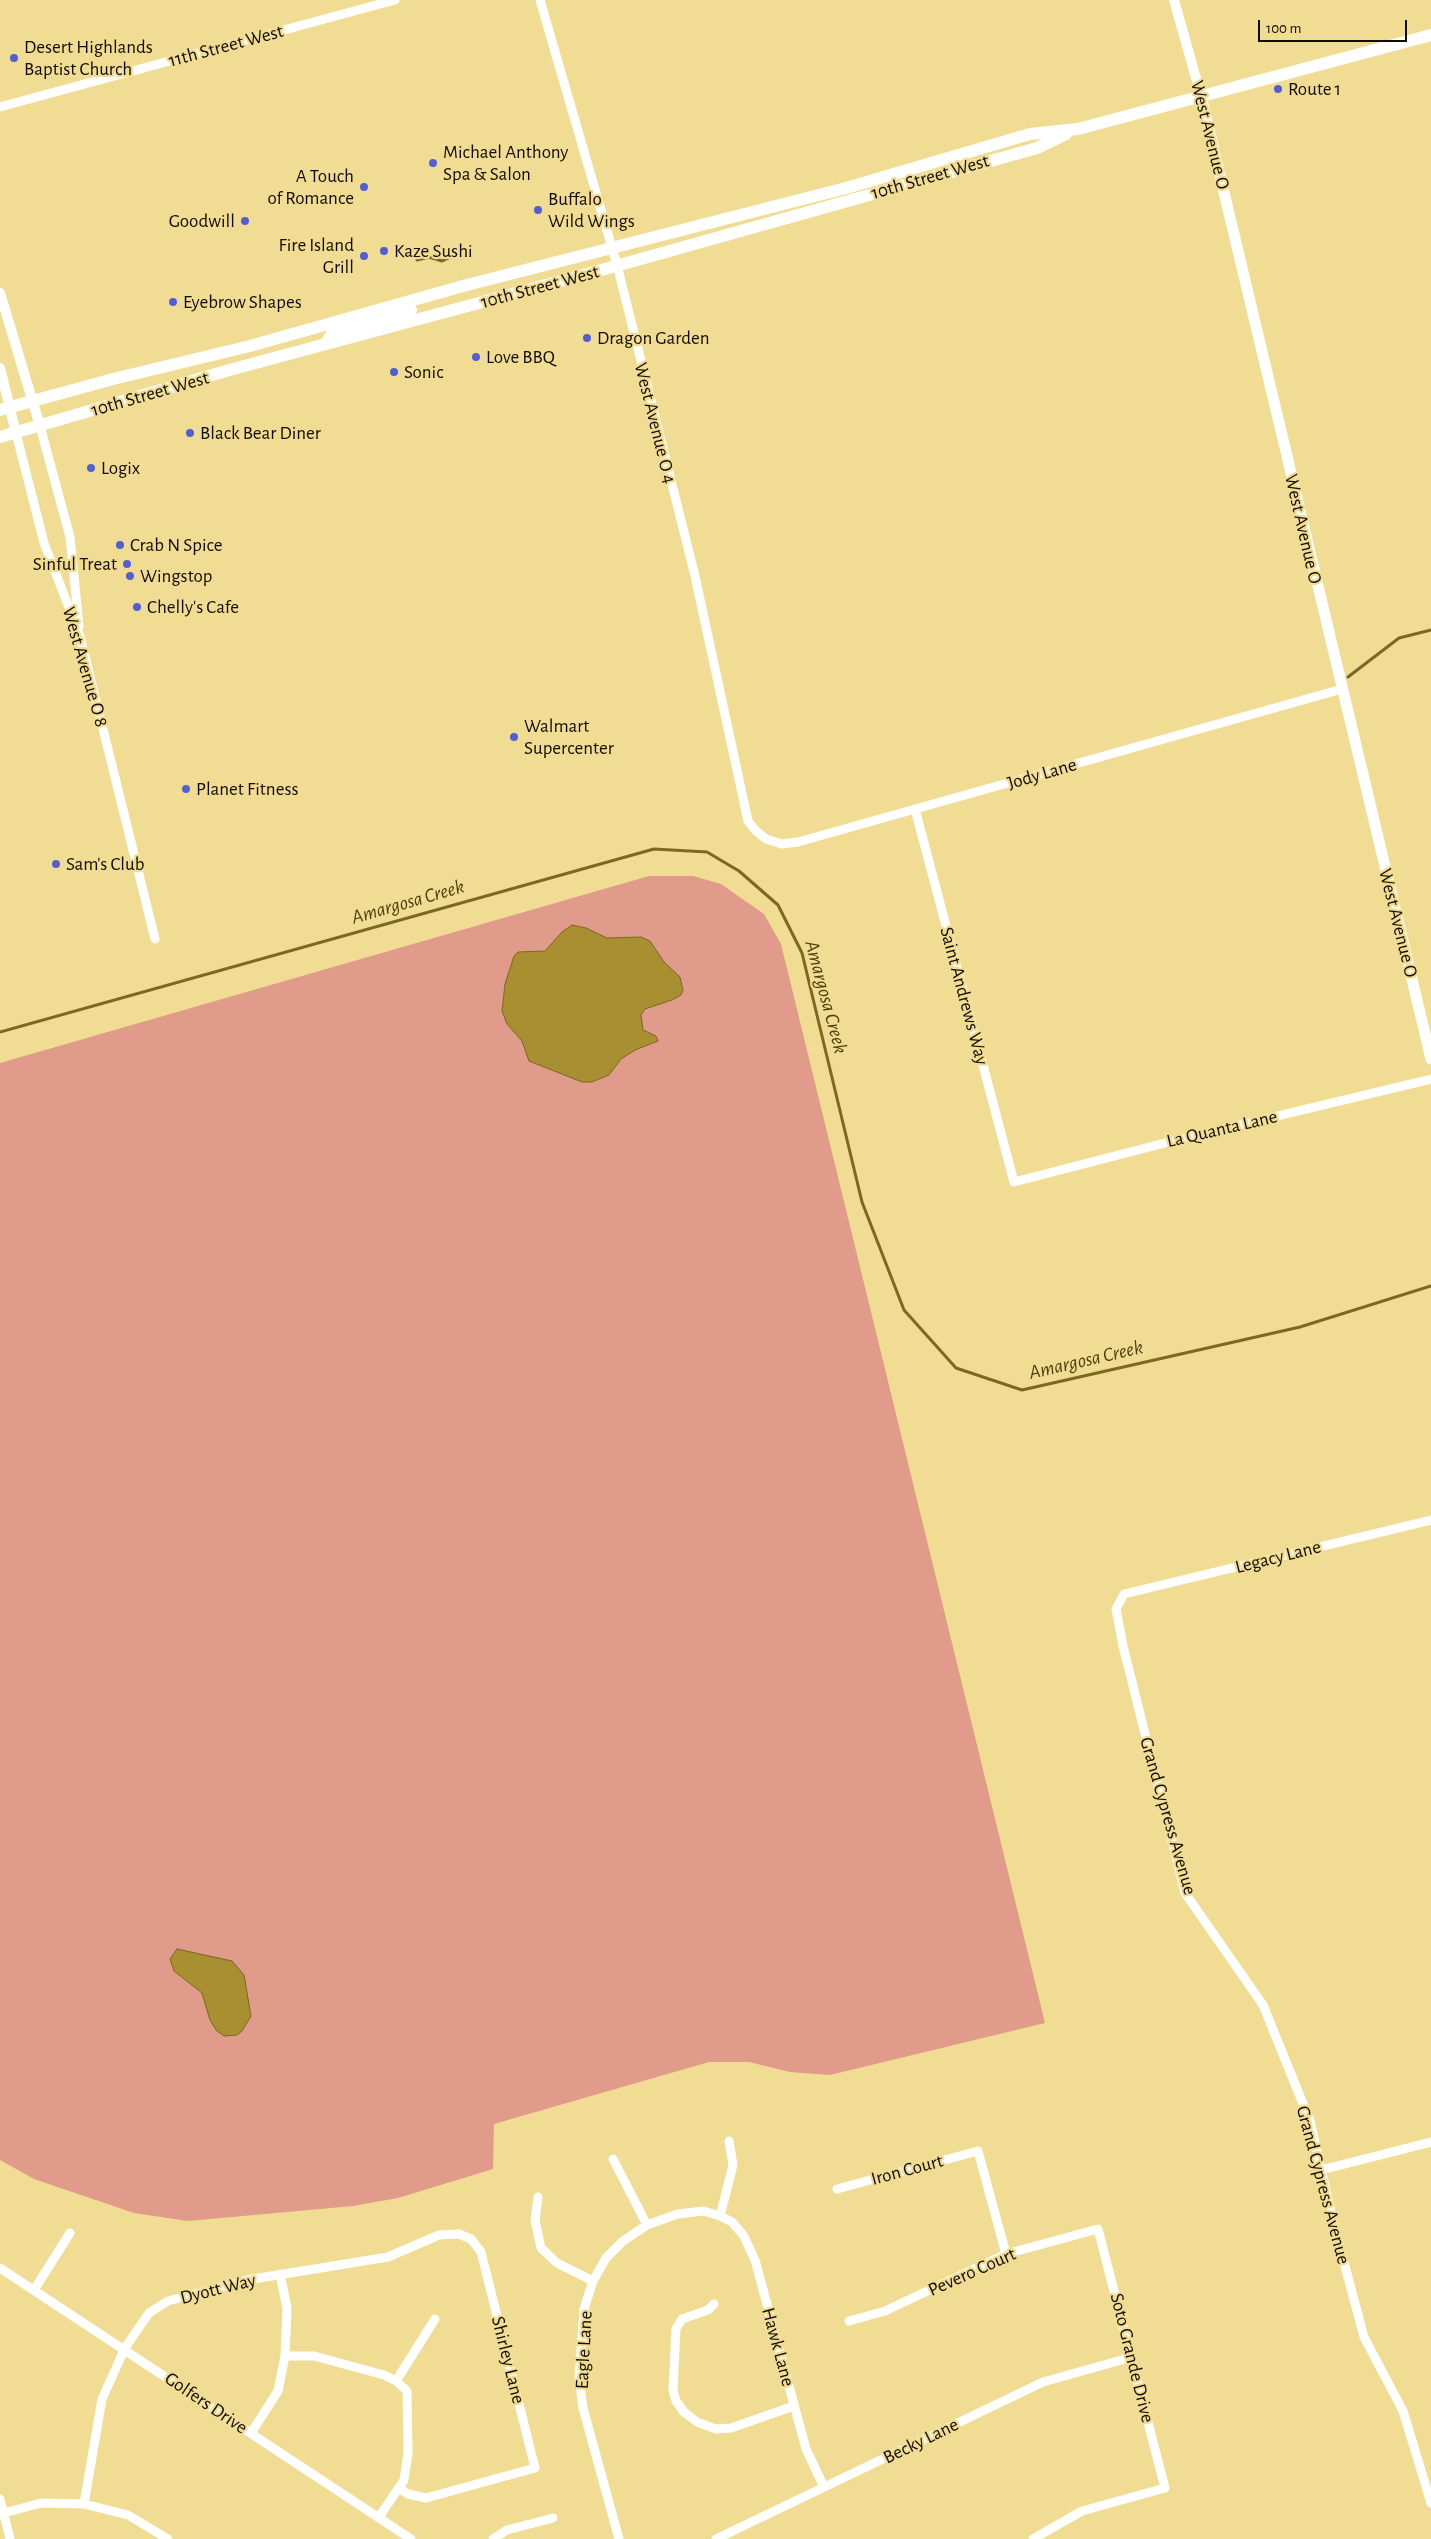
<!DOCTYPE html>
<html>
<head>
<meta charset="utf-8">
<style>
	body { margin:0 }
	#map { position:relative; width:1431px; height:2539px; overflow:hidden; background:#f1dc93; font-family:"Alegreya Sans",sans-serif }
	canvas { display:block }
	.scale { position:absolute; left:1258px; top:20px; width:149px; height:22px; box-sizing:border-box; border:2px solid #120c00; border-top:0; padding-left:6px; font-size:15px; line-height:18px; white-space:nowrap; color:#120c00; -webkit-text-stroke:4px #f1dc93; paint-order:stroke }
</style>
</head>
<body>
<div id="map">
<canvas width="1431" height="2539"></canvas>
<div class="scale">100 m</div>
</div>
<script>
const c = document.querySelector('canvas').getContext('2d');
c.lineJoin = 'round';
function fill(path, color) { c.fillStyle = color; c.fill(path, 'evenodd'); }
const shape = rows => new Path2D(rows.map(r => 'M' + r).join(''));
function stroke(path, color, width, dash) { c.strokeStyle = color; c.lineWidth = width; c.lineCap = dash ? 'butt' : 'round'; c.setLineDash(dash || []); c.stroke(path); }
function write(font, color, halo, rows, align = 'center') {
  c.font = font + ' "Alegreya Sans",sans-serif'; c.lineWidth = 4.5; c.setLineDash([]); c.textBaseline = 'middle'; c.strokeStyle = halo; c.fillStyle = color; for (const [text, x, y, turn = 0] of rows) {
    c.save(); c.translate(x, y); c.rotate((+turn || 0) * Math.PI / 180); c.textAlign = isNaN(turn) ? turn : align; if (halo) c.strokeText(text, 0, 0); c.fillText(text, 0, 0); c.restore();
  }
}
const green = shape([
	[649,876,693,876,721,884,764,914,781,944,1045,2023,830,2075,790,2072,749,2062,709,2062,494,2124,493,2169,398,2198,353,2206,188,2221,134,2213,34,2179,0,2160,0,1063]
]);
const water = shape([
	[572,925,586,928,607,938,641,937,650,941,664,962,680,977,683,990,681,995,672,1000,645,1009,641,1015,643,1030,656,1036,658,1041,635,1050,621,1059,609,1075,592,1082,582,1082,529,1061,522,1041,507,1024,502,1011,505,984,514,956,518,952,545,951,562,932,572,925],
	[177,1949,232,1961,244,1975,251,2016,242,2031,237,2035,224,2036,216,2030,210,2020,202,1993,174,1971,170,1959,177,1949]
]);
const stream = shape([
	[417,260,429,257,442,261,451,257],
	[1348,677,1399,638,1431,630],
	[0,1032,654,849,707,852,739,871,778,905,802,953,862,1202,904,1310,956,1368,1022,1390,1300,1327,1431,1286]
]);
const minor = shape([
	[540,0,617,265,695,576,748,821,755,830,766,839,782,844,798,842,1342,689],
	[0,107,395,0],
	[40,426,70,537,79,626],
	[16,433,44,543,80,636,155,939],
	[915,809,1014,1182,1161,1144,1431,1079],
	[1431,1520,1124,1594,1116,1609,1123,1646,1185,1893,1263,2005,1310,2121,1334,2225,1364,2337,1403,2411,1431,2503],
	[613,2159,647,2225],
	[1321,2170,1431,2142],
	[837,2189,978,2151,1006,2254],
	[538,2197,535,2220,541,2248,557,2263,593,2281],
	[720,2216,733,2165,729,2141],
	[0,2268,411,2539],
	[34,2290,70,2233],
	[714,2304,708,2310,682,2319,676,2329,673,2390,676,2401,684,2412,697,2422,716,2429,731,2428,794,2406],
	[849,2321,885,2311,1006,2254,1098,2229,1165,2488,1082,2511,1033,2539],
	[285,2356,314,2356,384,2375,396,2381,407,2391,408,2453,404,2480,379,2517],
	[396,2381,435,2319],
	[251,2433,278,2391,285,2356,287,2308,280,2274],
	[0,2499,10,2539],
	[84,2504,102,2399,125,2348,149,2313,168,2301,247,2280,388,2257,439,2235,459,2234,471,2239,481,2252,535,2468,426,2498,408,2494,399,2488],
	[4,2513,41,2503,84,2504,128,2515,168,2539],
	[493,2539,507,2530,553,2518],
	[619,2539,583,2408,579,2378,584,2309,593,2281,606,2258,623,2241,647,2225,678,2214,703,2211,720,2216,732,2222,744,2236,755,2260,806,2449,824,2487],
	[716,2539,1043,2382,1132,2357]
]);
const tertiary = shape([
	[1174,0,1201,96],
	[0,293,40,426],
	[0,368,16,433]
]);
const secondary = shape([
	[1201,96,1431,1059]
]);
const primary = shape([
	[326,344,332,333,411,310],
	[0,410,113,379,250,346,463,286,846,188,1030,134,1078,129,1431,35],
	[0,437,233,369,598,271,1037,148,1066,134]
]);
const markers = [
	[14,58,5,"#515ed4"],
	[1278,89,5,"#515ed4"],
	[433,163,5,"#515ed4"],
	[364,187,5,"#515ed4"],
	[538,210,5,"#515ed4"],
	[245,221,5,"#515ed4"],
	[384,251,5,"#515ed4"],
	[364,256,5,"#515ed4"],
	[173,302,5,"#515ed4"],
	[587,338,5,"#515ed4"],
	[476,357,5,"#515ed4"],
	[394,372,5,"#515ed4"],
	[190,433,5,"#515ed4"],
	[91,468,5,"#515ed4"],
	[120,545,5,"#515ed4"],
	[127,564,5,"#515ed4"],
	[130,576,5,"#515ed4"],
	[137,607,5,"#515ed4"],
	[514,737,5,"#515ed4"],
	[186,789,5,"#515ed4"],
	[56,864,5,"#515ed4"]
];
const streetNames = [
	["11th Street West",226,46,-15],
	["West Avenue O",1210,135,76],
	["10th Street West",930,177,-16],
	["10th Street West",540,287,-15],
	["10th Street West",150,394,-16],
	["West Avenue O 4",655,423,76],
	["West Avenue O",1303,529,77],
	["West Avenue O 8",85,667,74],
	["Jody Lane",1042,774,-16],
	["West Avenue O",1398,923,76],
	["Saint Andrews Way",964,996,75],
	["La Quanta Lane",1222,1129,-13],
	["Legacy Lane",1278,1557,-14],
	["Grand Cypress Avenue",1168,1816,74],
	["Iron Court",907,2170,-15],
	["Grand Cypress Avenue",1323,2185,75],
	["Pevero Court",972,2272,-24],
	["Dyott Way",218,2289,-14],
	["Hawk Lane",778,2347,75],
	["Eagle Lane",584,2350,-87],
	["Soto Grande Drive",1132,2358,76],
	["Shirley Lane",508,2360,76],
	["Golfers Drive",206,2403,34],
	["Becky Lane",921,2441,-26]
];
const poiNames = [
	["Desert Highlands",24,47],
	["Baptist Church",24,69],
	["Route 1",1288,89],
	["Michael Anthony",443,152],
	["Spa & Salon",443,174],
	["A Touch",354,176,"right"],
	["of Romance",354,198,"right"],
	["Buffalo",548,199],
	["Wild Wings",548,221],
	["Goodwill",235,221,"right"],
	["Fire Island",354,245,"right"],
	["Grill",354,267,"right"],
	["Kaze Sushi",394,251],
	["Eyebrow Shapes",183,302],
	["Dragon Garden",597,338],
	["Love BBQ",486,357],
	["Sonic",404,372],
	["Black Bear Diner",200,433],
	["Logix",101,468],
	["Crab N Spice",130,545],
	["Sinful Treat",117,564,"right"],
	["Wingstop",140,576],
	["Chelly's Cafe",147,607],
	["Walmart",524,726],
	["Supercenter",524,748],
	["Planet Fitness",196,789],
	["Sam's Club",66,864]
];
const waterNames = [
	["Amargosa Creek",408,902,-16],
	["Amargosa Creek",826,997,75],
	["Amargosa Creek",1086,1360,-13]
];
fill(green, '#e09b8a');
fill(water, '#a88f31');
stroke(water, '#7b6822', 1);
stroke(stream, '#7b6822', 3);
stroke(minor, '#fff', 9);
stroke(tertiary, '#fff', 10);
stroke(secondary, '#fff', 11);
stroke(primary, '#fff', 12);
for (const [x, y, r, color] of markers) { const dot = new Path2D(); dot.arc(x, y, r, 0, 2 * Math.PI); c.fillStyle = color; c.fill(dot); stroke(dot, '#f1dc93', 2); }
write('19px', '#120c00', '#f1dc93', streetNames);
write('19px', '#120c00', '#f1dc93', poiNames, 'left');
write('italic 20px', '#4c3f0a', '#f1dc93', waterNames);
</script>
</body>
</html>
